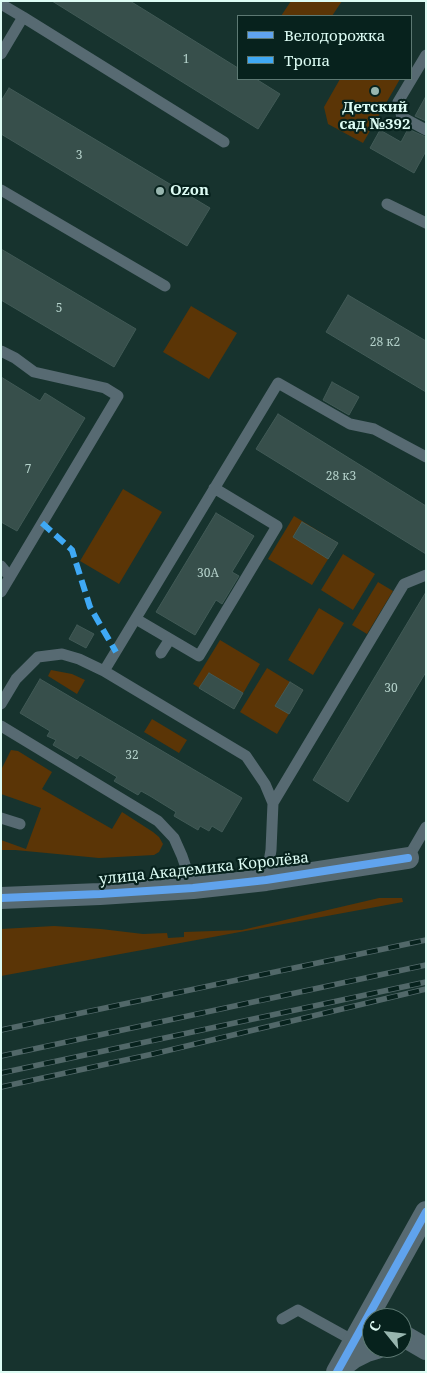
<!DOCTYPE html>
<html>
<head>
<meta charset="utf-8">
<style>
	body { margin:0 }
	#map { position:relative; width:427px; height:1373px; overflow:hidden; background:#17332e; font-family:"Noto Serif",serif }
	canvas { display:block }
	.frame { position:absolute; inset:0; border:2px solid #ddfcf4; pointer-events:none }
	.legend { position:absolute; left:237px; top:15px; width:175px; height:65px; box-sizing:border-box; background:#07221d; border:1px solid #5d7973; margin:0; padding:6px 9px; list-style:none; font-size:15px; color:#ddfcf4 }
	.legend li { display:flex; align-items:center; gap:10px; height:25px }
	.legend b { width:25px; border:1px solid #5d7973 }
	.north { position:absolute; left:362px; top:1308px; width:50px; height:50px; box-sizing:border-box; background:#07221d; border:1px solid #5d7973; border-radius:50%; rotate:299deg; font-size:14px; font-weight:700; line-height:20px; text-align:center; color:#ddfcf4 }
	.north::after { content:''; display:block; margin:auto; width:18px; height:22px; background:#98b6af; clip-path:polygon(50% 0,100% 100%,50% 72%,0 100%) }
</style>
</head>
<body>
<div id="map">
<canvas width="427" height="1373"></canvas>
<div class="frame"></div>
<ul class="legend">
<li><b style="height:6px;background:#60a3ed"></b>Велодорожка</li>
<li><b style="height:6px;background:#3fa9f5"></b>Тропа</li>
</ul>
<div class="north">С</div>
</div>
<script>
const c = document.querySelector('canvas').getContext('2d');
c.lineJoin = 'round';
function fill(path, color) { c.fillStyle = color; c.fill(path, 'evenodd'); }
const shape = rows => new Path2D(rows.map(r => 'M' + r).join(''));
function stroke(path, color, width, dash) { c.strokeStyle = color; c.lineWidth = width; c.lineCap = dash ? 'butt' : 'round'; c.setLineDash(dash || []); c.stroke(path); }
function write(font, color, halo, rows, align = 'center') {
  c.font = font + ' "Noto Serif",serif'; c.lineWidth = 4.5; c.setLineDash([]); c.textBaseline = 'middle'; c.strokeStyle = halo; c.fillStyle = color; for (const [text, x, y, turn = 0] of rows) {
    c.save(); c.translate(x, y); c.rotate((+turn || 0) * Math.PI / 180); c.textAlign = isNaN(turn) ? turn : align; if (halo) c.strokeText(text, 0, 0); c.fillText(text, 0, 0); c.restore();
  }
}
const green = shape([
	[291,1,342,1,332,16,281,16],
	[340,79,400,79,363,143,328,124,324,107],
	[191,306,237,333,209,379,163,352],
	[123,489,162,512,119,584,80,561],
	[294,516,338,543,312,585,268,559],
	[343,554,375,574,353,610,321,590],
	[378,582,393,591,367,634,352,625],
	[319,608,344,623,313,675,288,660],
	[220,640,260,664,234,709,193,684],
	[267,668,303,690,277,734,240,712],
	[51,670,72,674,85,680,77,694,48,676],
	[152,719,187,740,179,753,144,732],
	[11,750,18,751,52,772,42,789,112,829,122,812,153,832,159,837,163,844,159,852,154,855,99,858,15,850,1,850,1,840,26,849,41,808,1,794,1,770],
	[379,898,402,898,403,902,1,976,1,929,54,926,101,929,143,934,167,933,168,938,184,937,184,932,242,930]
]);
const building = shape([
	[52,1,130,1,238,68,238,79,256,79,280,94,258,129,52,1],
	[9,88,210,208,187,246,1,134,1,101,9,88],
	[426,96,426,121,415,116,426,96],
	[408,129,426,137,426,151,414,173,370,148,380,130,401,142,408,129],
	[1,249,136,329,114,367,1,300,1,249],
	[348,295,426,341,426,392,326,332,348,295],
	[1,377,40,401,45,393,85,418,17,531,1,522,1,377],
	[332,382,359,397,349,415,323,400,332,382],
	[278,414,426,506,426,554,256,449,278,414],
	[216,513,254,536,232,572,239,576,222,604,216,600,195,635,156,612,216,513],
	[302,522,338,543,328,559,293,537,302,522],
	[426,592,426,672,348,802,313,780,426,592],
	[77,625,94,634,86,648,69,639,77,625],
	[209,673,243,693,234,709,199,688,209,673],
	[40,679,242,798,222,832,212,826,209,831,200,826,198,830,174,816,176,812,150,796,141,791,138,795,114,781,117,777,80,755,77,759,53,745,56,740,47,736,50,731,20,713,40,679],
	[290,682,303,690,289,714,275,706,290,682]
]);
const service = shape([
	[1,4,23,17,1,54],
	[23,17,224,142],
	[426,55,398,102,402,117,426,130],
	[1,190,165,286],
	[387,204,426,223],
	[1,351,15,358,34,372,105,388,118,396,1,592],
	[1,566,10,577],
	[136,619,199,656,277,526,214,488],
	[161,653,170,639],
	[104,671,278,383,350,424,374,429,426,457],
	[1,704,16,679,38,657,62,654,79,659,104,671,246,756,265,784,273,803,271,850,266,880],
	[1,726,158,821,174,838,182,856,193,888],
	[273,803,404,584,426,575],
	[1,818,20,824],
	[408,858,426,827],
	[282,1319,298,1310,354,1341]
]);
const minor = shape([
	[1,898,100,894,193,888,266,880,408,858],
	[402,1335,426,1349],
	[340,1368,353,1358,367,1351,377,1348],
	[337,1372,426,1212]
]);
const rail = shape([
	[1,1030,426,940],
	[1,1056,426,965],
	[1,1073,426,982],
	[1,1087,153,1054,426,989]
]);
const quiet = shape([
	[42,523,72,550,90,607,116,652]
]);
const cycleway = shape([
	[1,898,100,894,193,888,266,880,408,858],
	[337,1372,426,1212]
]);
const markers = [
	[375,91,5,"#98b6af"],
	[160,191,5,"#98b6af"]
];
const numberNames = [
	["1",186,60],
	["3",79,156],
	["5",59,309],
	["28 к2",385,343],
	["7",28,470],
	["28 к3",341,477],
	["30А",208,574],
	["30",391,689],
	["32",132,756]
];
const poiNames = [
	["Детский",375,108],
	["сад №392",375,125],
	["Ozon",170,191,"left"]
];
const streetNames = [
	["улица Академика Королёва",204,869,-6]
];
fill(green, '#5b3506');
fill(building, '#374f4b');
stroke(building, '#415a56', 1);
stroke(service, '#576a72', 11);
stroke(minor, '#576a72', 22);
stroke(rail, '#526869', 5.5);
stroke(rail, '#07221d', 4, [11]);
stroke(quiet, '#3fa9f5', 6, [12, 6]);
stroke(cycleway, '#60a3ed', 8);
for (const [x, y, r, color] of markers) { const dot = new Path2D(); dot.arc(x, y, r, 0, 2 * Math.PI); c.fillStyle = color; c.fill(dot); stroke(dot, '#07221d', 2); }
write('12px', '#b4d1ca', null, numberNames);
write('bold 15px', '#ddfcf4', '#07221d', poiNames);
write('15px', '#ddfcf4', '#07221d', streetNames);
</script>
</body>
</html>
